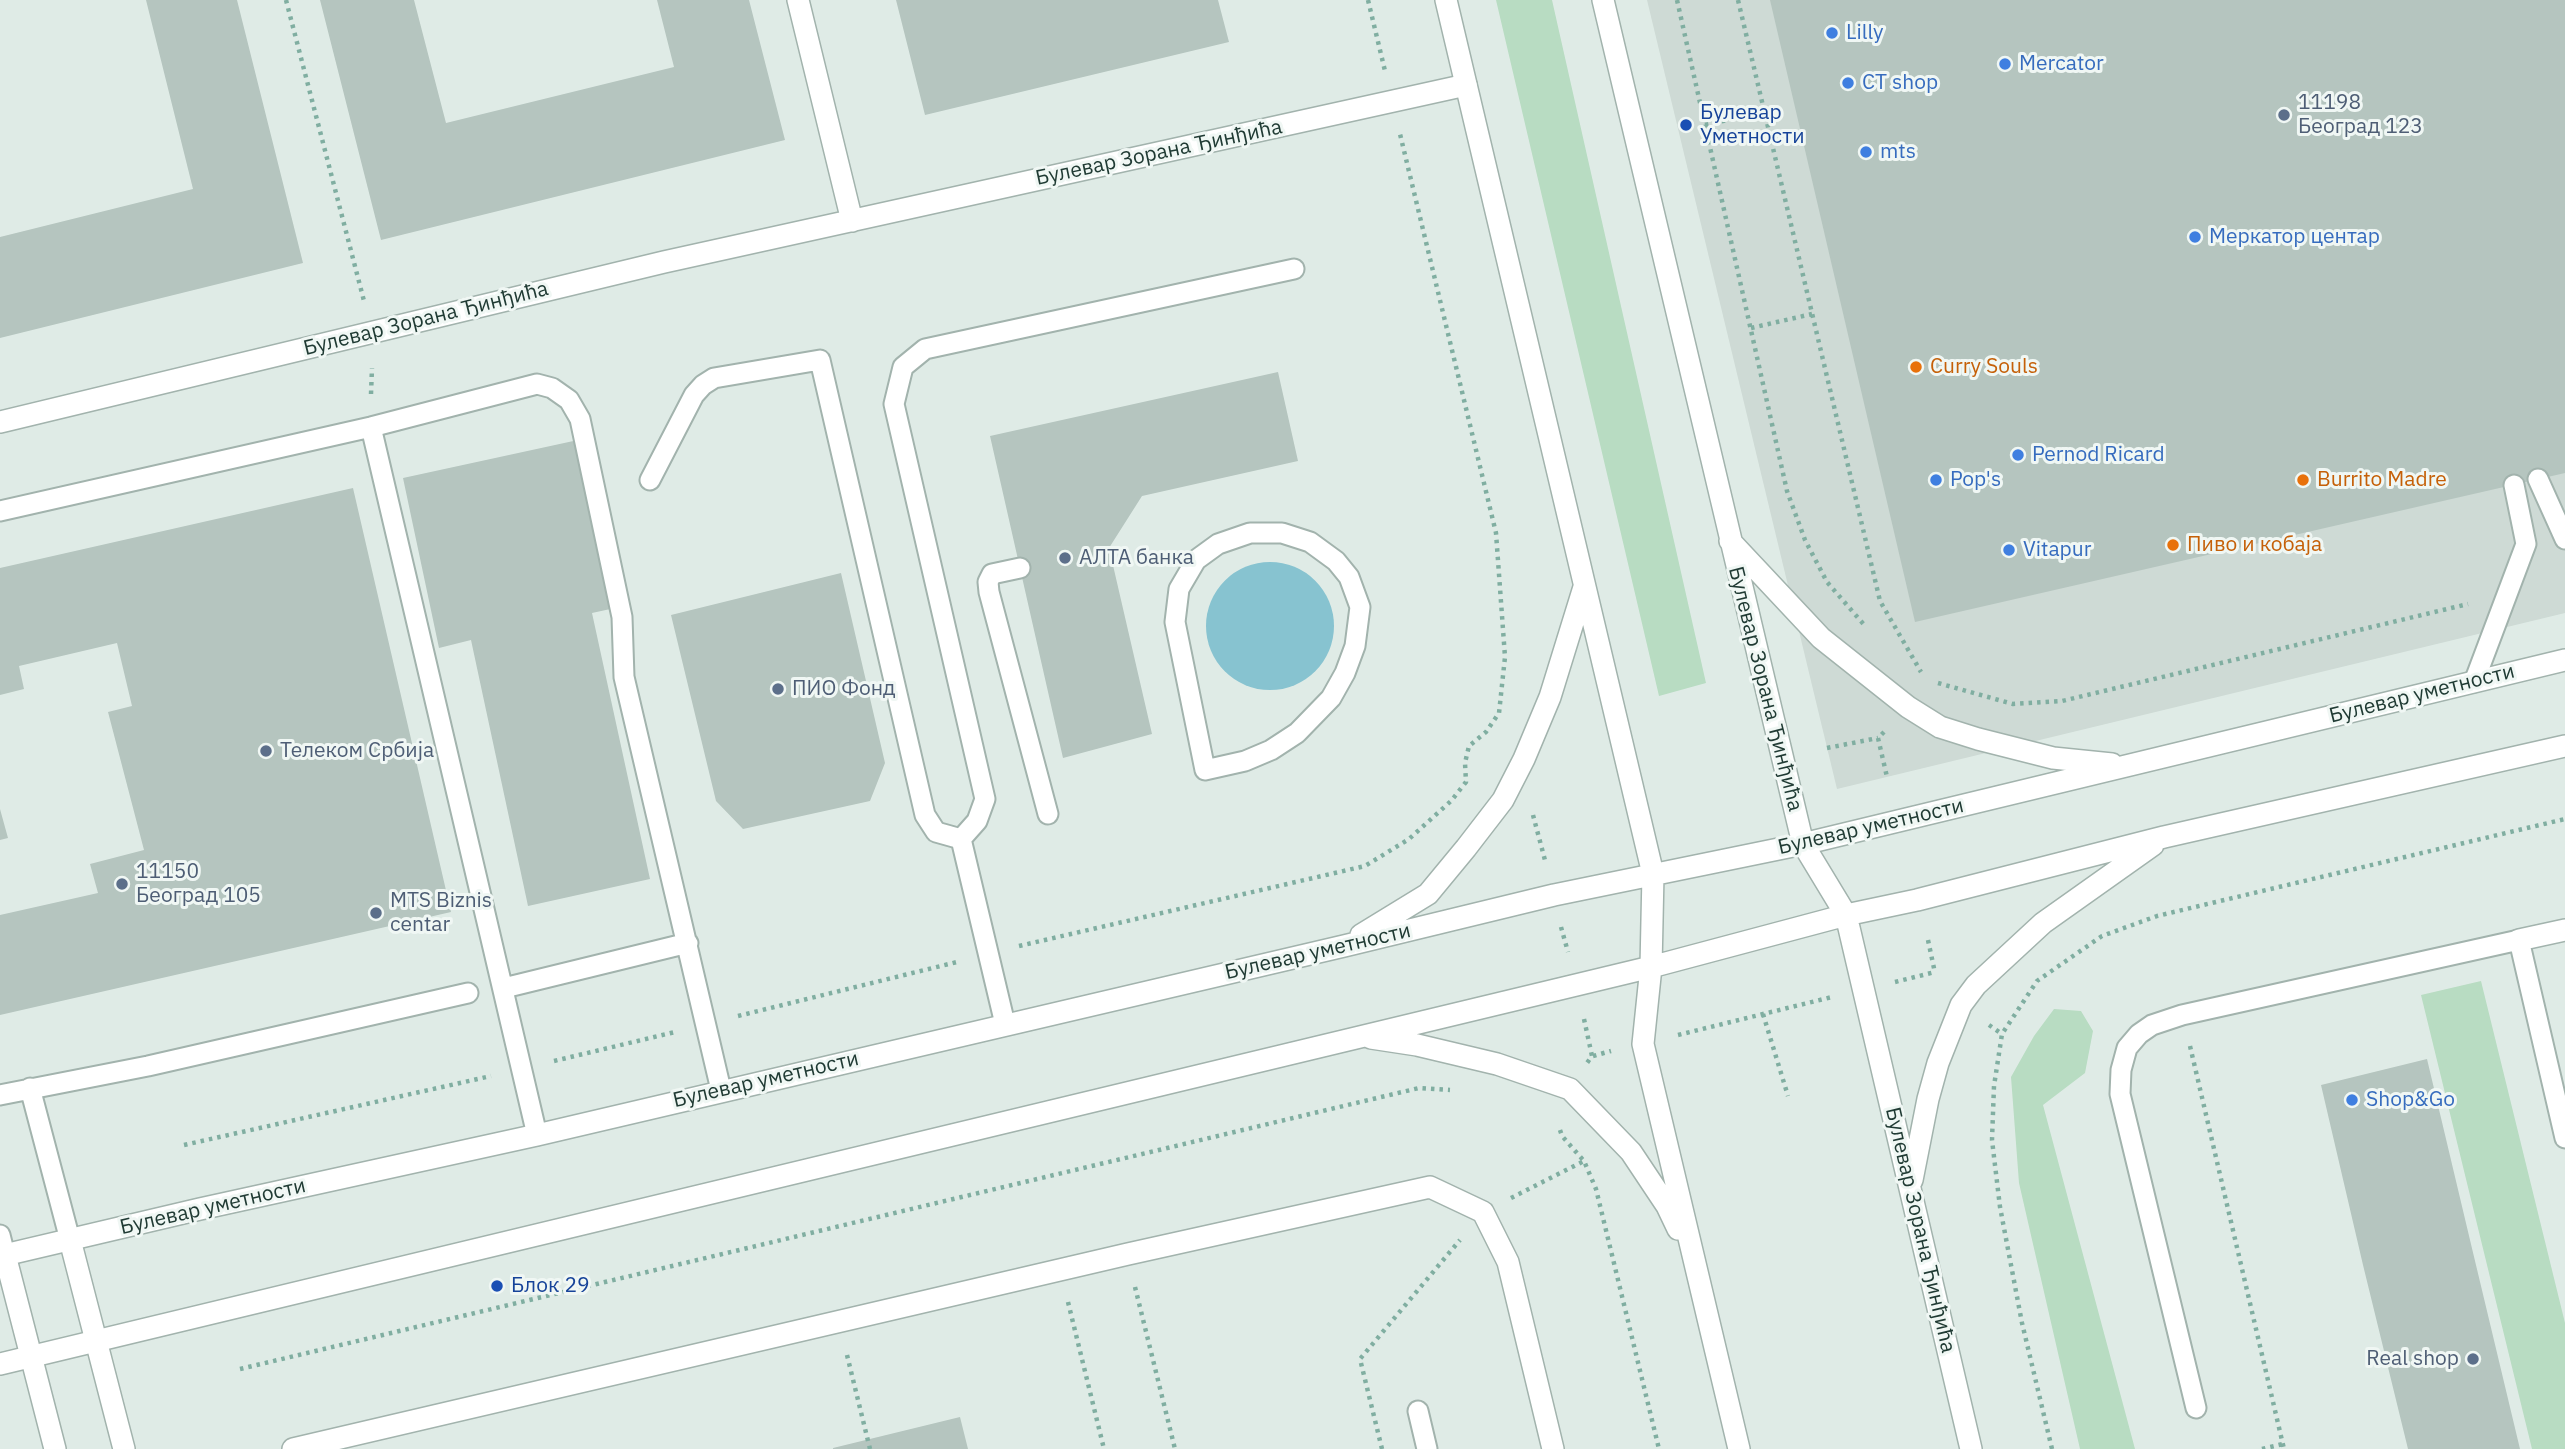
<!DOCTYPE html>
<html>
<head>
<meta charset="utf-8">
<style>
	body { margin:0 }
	canvas { display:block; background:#dfebe6 }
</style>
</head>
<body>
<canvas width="2565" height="1449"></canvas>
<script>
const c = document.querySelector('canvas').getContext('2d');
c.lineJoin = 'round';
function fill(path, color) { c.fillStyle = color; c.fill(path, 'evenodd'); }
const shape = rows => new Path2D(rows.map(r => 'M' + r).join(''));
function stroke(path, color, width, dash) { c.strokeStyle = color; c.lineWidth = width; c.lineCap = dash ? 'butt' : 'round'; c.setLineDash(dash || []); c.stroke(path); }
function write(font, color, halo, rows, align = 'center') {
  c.font = font + ' "IBM Plex Sans",sans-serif'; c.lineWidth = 6; c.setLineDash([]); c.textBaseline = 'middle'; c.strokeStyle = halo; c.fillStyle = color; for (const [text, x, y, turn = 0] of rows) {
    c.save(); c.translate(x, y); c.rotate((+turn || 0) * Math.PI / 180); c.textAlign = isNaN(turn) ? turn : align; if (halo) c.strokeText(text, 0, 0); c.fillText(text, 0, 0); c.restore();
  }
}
const built = shape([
	[1647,0,2565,0,2565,613,1837,789]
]);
const green = shape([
	[1496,0,1552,0,1706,683,1659,696],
	[2481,981,2565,1323,2565,1449,2532,1449,2421,995],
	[2054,1009,2081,1011,2093,1031,2085,1073,2043,1105,2135,1449,2080,1449,2019,1183,2011,1077,2034,1036]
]);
const water = shape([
	'1206 626a64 64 0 1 1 128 0a64 64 0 1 1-128 0Z'
]);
const building = shape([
	[146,0,237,0,303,263,0,338,0,237,193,189],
	[320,0,414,0,446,123,674,67,657,0,749,0,785,140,381,240],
	[896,0,1218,0,1229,42,925,115],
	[1770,0,2565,0,2565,473,1915,622],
	[1278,372,1298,461,1142,496,1109,548,1152,734,1063,758,990,436],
	[578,440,615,608,592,613,650,879,528,906,471,640,439,648,403,478],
	[353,488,451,912,0,1015,0,915,98,893,90,864,144,850,108,712,132,706,117,643,19,666,24,689,0,695,0,568],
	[841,573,885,763,870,801,743,829,716,801,671,615],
	[0,809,8,838,0,840],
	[2427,1059,2470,1240,2520,1449,2408,1449,2363,1265,2321,1085],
	[960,1417,968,1449,833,1449,833,1448]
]);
const path = shape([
	[286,0,364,301],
	[1368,0,1385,71],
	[1677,0,1787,491,1805,540,1827,582,1866,627],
	[1738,0,1880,601,1921,672],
	[1705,125,1765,112],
	[1751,328,1812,314],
	[371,394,372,368],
	[1938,683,2013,704,2062,701,2468,604],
	[1884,732,1878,738,1887,777],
	[1827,748,1878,738],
	[1533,815,1546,864],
	[1561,927,1568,952],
	[1928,940,1935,973],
	[1019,946,1365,866,1409,839,1451,801,1466,782,1465,763,1469,746,1486,732,1499,713,1505,657,1496,533,1400,134],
	[1895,982,1935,972],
	[1763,1014,1788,1096],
	[738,1016,957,962],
	[1584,1019,1592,1056,1587,1063],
	[1989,1025,2002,1034],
	[1678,1035,1832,997],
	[2190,1046,2284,1449],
	[1593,1056,1611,1051],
	[554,1061,675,1032],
	[1560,1130,1562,1136,1584,1161,1596,1189,1659,1449],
	[184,1145,491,1076],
	[1511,1198,1584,1161],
	[1135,1287,1175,1449],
	[1068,1302,1104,1449],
	[847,1355,870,1449],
	[240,1369,1419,1088,1450,1090],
	[1382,1449,1360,1359,1460,1240],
	[2052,1449,2022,1323,2000,1207,1992,1140,1994,1086,2002,1034,2037,981,2102,936,2157,916,2565,819],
	[2262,1449,2283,1444]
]);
const service = shape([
	[371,427,537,1135],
	[2538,479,2565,539],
	[650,480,694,395,703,385,714,378,820,360,925,815,936,832,961,839],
	[0,511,371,427,537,384,552,388,569,400,580,419,622,617,624,677,721,1090],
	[1250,533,1282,533,1310,542,1336,561,1349,577,1360,607,1355,646,1345,673,1331,698,1297,733,1271,750,1245,761,1205,770,1175,622,1179,589,1196,560,1218,544,1250,533],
	[1020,568,992,574,988,582,989,592,1048,814],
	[2474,682,2526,544,2514,485],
	[504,988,688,943],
	[1005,1024,961,839,977,821,985,799,894,404,903,367,925,349,1294,269],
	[30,1088,70,1240],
	[0,1095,148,1066,468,993],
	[0,1235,5,1255],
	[2196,1408,2120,1094,2121,1070,2127,1048,2139,1034,2152,1025,2182,1015,2519,940,2565,1138],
	[1418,1411,1427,1449]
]);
const minor = shape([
	[798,0,852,221],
	[0,422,664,262,1466,85],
	[2519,940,2565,930],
	[70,1240,124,1449],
	[5,1255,55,1449],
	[293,1449,1128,1254,1430,1187,1483,1212,1508,1262,1553,1449]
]);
const tertiary = shape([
	[1446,0,1653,874,1651,967,1643,1044,1739,1449],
	[1603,0,1803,844,1846,915,1971,1449],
	[1730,541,1821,638,1908,707,1940,727,1978,739,2053,758,2112,764],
	[1361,935,1428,894,1466,848,1503,800,1524,759,1550,697,1584,587],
	[1371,1038,1417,1045,1497,1064,1570,1089,1631,1152,1667,1206,1678,1229],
	[1912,1180,1928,1099,1938,1063,1961,1005,1976,985,2043,923,2153,845],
	[0,1256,200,1209,537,1135,1344,946,1554,895,1803,844,2565,660],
	[0,1364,1651,967,1846,915,1917,900,2164,837,2565,746]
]);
const markers = [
	[1832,33,7,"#3f7fe0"],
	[2005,64,7,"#3f7fe0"],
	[1848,83,7,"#3f7fe0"],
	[2284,115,7,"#5c6f8a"],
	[1686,125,7,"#1a4fb4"],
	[1866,152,7,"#3f7fe0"],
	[2195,237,7,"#3f7fe0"],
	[1916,367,7,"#e8710a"],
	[2018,455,7,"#3f7fe0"],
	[1936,480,7,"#3f7fe0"],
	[2303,480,7,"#e8710a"],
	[2173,545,7,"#e8710a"],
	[2009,550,7,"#3f7fe0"],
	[1065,558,7,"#5c6f8a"],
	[778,689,7,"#5c6f8a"],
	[266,751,7,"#5c6f8a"],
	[122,884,7,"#5c6f8a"],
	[376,913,7,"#5c6f8a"],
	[2352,1100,7,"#3f7fe0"],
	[497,1286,7,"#1a4fb4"],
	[2473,1359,7,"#5c6f8a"]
];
const shopNames = [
	["Lilly",1846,33],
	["Mercator",2019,64],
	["CT shop",1862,83],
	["mts",1880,152],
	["Меркатор центар",2209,237],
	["Pernod Ricard",2032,455],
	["Pop's",1950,480],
	["Vitapur",2023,550],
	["Shop&Go",2366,1100]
];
const serviceNames = [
	["11198",2298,103],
	["Београд 123",2298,127],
	["АЛТА банка",1079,558],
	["ПИО Фонд",792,689],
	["Телеком Србија",280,751],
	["11150",136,872],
	["Београд 105",136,896],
	["MTS Biznis",390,901],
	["centar",390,925],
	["Real shop",2459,1359,"right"]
];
const transitNames = [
	["Булевар",1700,113],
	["Уметности",1700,137],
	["Блок 29",511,1286]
];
const streetNames = [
	["Булевар Зорана Ђинђића",1159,153,-12],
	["Булевар Зорана Ђинђића",426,319,-14],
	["Булевар Зорана Ђинђића",1765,689,76],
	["Булевар уметности",2422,694,-14],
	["Булевар уметности",1871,827,-13],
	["Булевар уметности",1318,952,-13],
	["Булевар уметности",766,1080,-13],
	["Булевар уметности",213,1207,-13],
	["Булевар Зорана Ђинђића",1920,1230,77]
];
const foodNames = [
	["Curry Souls",1930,367],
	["Burrito Madre",2317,480],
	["Пиво и кобаја",2187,545]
];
fill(built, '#cedad5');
fill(green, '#b8dcc2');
fill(water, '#87c3d0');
fill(building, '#b5c5bf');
stroke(service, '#a2b3ad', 23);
stroke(minor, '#a2b3ad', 24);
stroke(tertiary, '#a2b3ad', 24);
stroke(path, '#80aea1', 4.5, [3.5, 5]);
stroke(service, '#fff', 19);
stroke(minor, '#fff', 21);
stroke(tertiary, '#fff', 21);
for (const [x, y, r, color] of markers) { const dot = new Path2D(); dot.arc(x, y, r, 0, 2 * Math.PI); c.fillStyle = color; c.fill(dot); stroke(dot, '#f0f7f4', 2.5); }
write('21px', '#366cbe', '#f0f7f4', shopNames, 'left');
write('21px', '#4e5e75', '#f0f7f4', serviceNames, 'left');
write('21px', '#164399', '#f0f7f4', transitNames, 'left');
write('21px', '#203b34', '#f0f7f4', streetNames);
write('21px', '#c56008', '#f0f7f4', foodNames, 'left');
</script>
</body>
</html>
